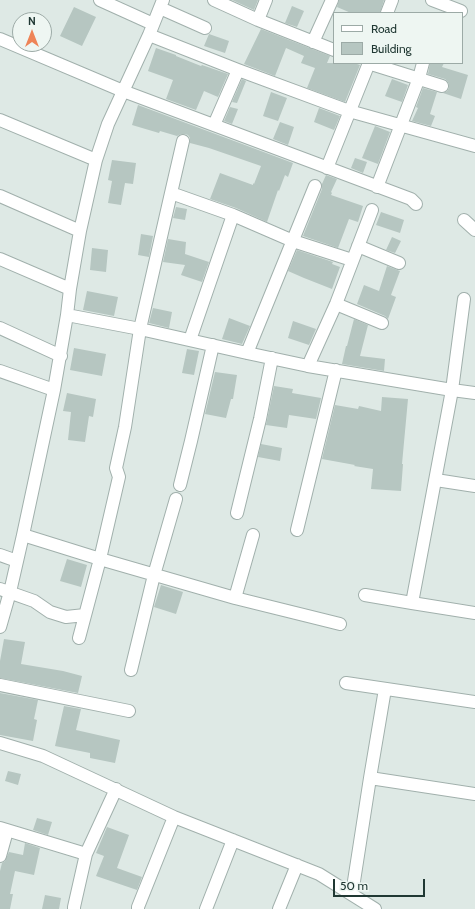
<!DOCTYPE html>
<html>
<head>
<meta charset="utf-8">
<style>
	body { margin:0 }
	#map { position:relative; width:475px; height:909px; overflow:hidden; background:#dee9e5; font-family:Cabin,sans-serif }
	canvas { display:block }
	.legend { position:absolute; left:333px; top:12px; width:130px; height:52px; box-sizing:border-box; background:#eef6f2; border:1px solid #9caaa6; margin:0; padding:5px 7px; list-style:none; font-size:12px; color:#203833 }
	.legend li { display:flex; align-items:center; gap:8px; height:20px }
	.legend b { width:20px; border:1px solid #9caaa6 }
	.north { position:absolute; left:12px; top:12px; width:40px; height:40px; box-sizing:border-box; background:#eef6f2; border:1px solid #9caaa6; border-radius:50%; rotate:0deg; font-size:11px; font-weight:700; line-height:16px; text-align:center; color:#203833 }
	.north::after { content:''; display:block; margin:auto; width:14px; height:18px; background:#ee8457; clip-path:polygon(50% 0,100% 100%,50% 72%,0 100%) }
	.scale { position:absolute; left:333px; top:879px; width:92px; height:18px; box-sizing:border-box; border:2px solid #203833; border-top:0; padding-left:5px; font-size:12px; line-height:14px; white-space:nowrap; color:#203833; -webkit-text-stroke:3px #eef6f2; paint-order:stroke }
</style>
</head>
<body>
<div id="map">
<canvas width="475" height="909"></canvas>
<ul class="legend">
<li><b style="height:5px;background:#fff"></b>Road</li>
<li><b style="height:11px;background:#b6c6c1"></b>Building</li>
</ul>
<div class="north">N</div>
<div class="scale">50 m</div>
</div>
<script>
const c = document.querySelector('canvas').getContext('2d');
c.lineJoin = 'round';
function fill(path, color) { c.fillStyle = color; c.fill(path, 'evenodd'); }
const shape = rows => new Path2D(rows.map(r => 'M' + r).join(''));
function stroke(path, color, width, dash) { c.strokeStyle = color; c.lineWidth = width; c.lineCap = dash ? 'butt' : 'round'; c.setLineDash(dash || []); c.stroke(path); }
const building = shape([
	[232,0,258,0,254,10],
	[339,0,384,0,380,13,351,13,337,7],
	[292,6,304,11,297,27,285,23],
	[74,7,96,17,82,46,60,36],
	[261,29,330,56,327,63,354,63,360,65,345,102,307,88,315,68,301,63,304,56,286,48,275,76,244,64],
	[209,34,229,41,225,53,204,46],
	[156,48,176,55,176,56,201,66,202,65,228,74,218,97,204,91,196,110,166,99,173,80,148,71],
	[430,63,444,63,442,67,468,75,461,99,443,93,447,91,449,88,449,84,447,81,445,79,428,74],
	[242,79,246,81,237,103,232,102],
	[392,79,408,85,402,102,385,96],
	[423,88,437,92,430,114,435,116,431,126,412,121,418,108,416,107],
	[271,92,287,98,278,121,263,116],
	[138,105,293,163,288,177,285,175,279,191,278,190,267,222,236,208,210,199,220,173,253,185,253,183,254,184,261,166,209,148,190,143,190,138,188,135,185,134,181,134,177,136,160,131,159,133,132,125],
	[230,107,238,109,232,124,224,121],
	[319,108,340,116,334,130,314,122],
	[280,122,294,127,288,145,273,139],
	[375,126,390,132,378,164,362,158],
	[355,158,367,162,363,173,351,168],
	[112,160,136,163,133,184,125,183,121,205,108,203,112,181,108,180],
	[326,175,337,179,331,192,332,193,331,195,363,206,358,222,349,219,338,248,303,236,322,189,322,184],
	[176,207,187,209,185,220,173,218],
	[381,212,404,220,400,233,376,225],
	[141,234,153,236,149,257,138,255],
	[392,237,401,241,395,253,386,250],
	[168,239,186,242,185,254,209,262,202,282,181,275,185,265,163,262],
	[92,248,108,250,106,272,90,270],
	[297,250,333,262,332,264,340,267,332,289,304,278,288,271],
	[387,266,400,271,391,295,396,297,388,319,385,316,357,304,364,285,379,291],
	[87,291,118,297,114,316,83,310],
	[153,308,172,312,169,328,149,323],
	[229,318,250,326,242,344,222,339],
	[354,319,368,325,360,356,385,359,384,371,342,364,346,346,347,346],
	[293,321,316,329,309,345,288,338],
	[74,348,106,354,102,376,70,370],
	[187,349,199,351,194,375,182,373],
	[215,372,237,375,233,399,231,399,226,418,205,414],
	[274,386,293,389,292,393,321,398,316,419,289,415,287,428,266,425],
	[67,393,96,399,93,417,89,416,85,442,68,440,71,412,63,411],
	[382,397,408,399,402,464,403,464,401,491,371,489,373,469,354,466,355,465,322,459,335,405,358,409,359,406,381,411],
	[261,444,282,448,280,461,258,457],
	[67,559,87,565,81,587,60,581],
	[161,585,183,592,176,614,154,607],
	[4,639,25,642,21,664,63,671,82,676,78,693,0,678,0,661],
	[0,693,38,700,34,719,37,720,33,741,0,735],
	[64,706,81,709,76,730,120,740,115,763,90,758,90,753,55,746],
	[8,771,21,774,18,785,5,781],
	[37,818,52,822,48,835,33,830],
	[107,827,129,835,117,868,142,877,137,890,96,876,104,856,96,853],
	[25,843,40,848,34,875,15,871,10,894,13,894,10,909,0,909,0,871,2,863,5,861,9,852,23,855],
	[45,895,61,898,59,909,42,909]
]);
const minor = shape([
	[100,0,153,24],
	[214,0,258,20,334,50],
	[432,0,461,11],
	[160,8,205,28],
	[387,13,392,0],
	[258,20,266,0],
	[149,35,238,70,349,111,475,146],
	[0,39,123,91,411,199,416,204],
	[313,42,332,0],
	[368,63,442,86],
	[0,120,96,160],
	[214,125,238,70],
	[183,141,171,193,233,215,293,241,352,260],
	[327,168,369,63],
	[377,187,419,78,423,63],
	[0,196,80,231],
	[464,220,475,230],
	[358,246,399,263],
	[0,259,70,289],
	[336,304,382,323],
	[67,315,140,329,247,353,308,366,452,390,475,393],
	[0,328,61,356],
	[190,340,233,215],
	[247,353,315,186],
	[308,366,336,304,372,210],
	[0,371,54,390],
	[436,480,475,486],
	[180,485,191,441,213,345],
	[237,513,260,419,272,358],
	[297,530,336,370],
	[23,535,100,559,235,598,340,624],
	[0,555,17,561],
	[0,589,34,601,50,612,66,617,85,615],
	[365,595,412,603,475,613],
	[235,598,253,535],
	[412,603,452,390,464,299],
	[0,627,10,592,23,535,54,390,67,315,70,289,80,231,96,160,108,124,149,35,163,0],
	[79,638,100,559,119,477,116,468,125,427,140,329,171,193],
	[131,670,154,575,176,499],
	[346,683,475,702],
	[0,685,129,711],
	[0,743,43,756,174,817,319,874,375,909],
	[370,778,475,794],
	[0,828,86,854],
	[0,856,7,831],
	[352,894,370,778,385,689],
	[74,909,74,907,86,854,116,789],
	[138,909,138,907,174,817],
	[206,909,233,840],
	[279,909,297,865]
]);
fill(building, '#b6c6c1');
stroke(minor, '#a1b0ac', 14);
stroke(minor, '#fff', 12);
</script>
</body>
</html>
